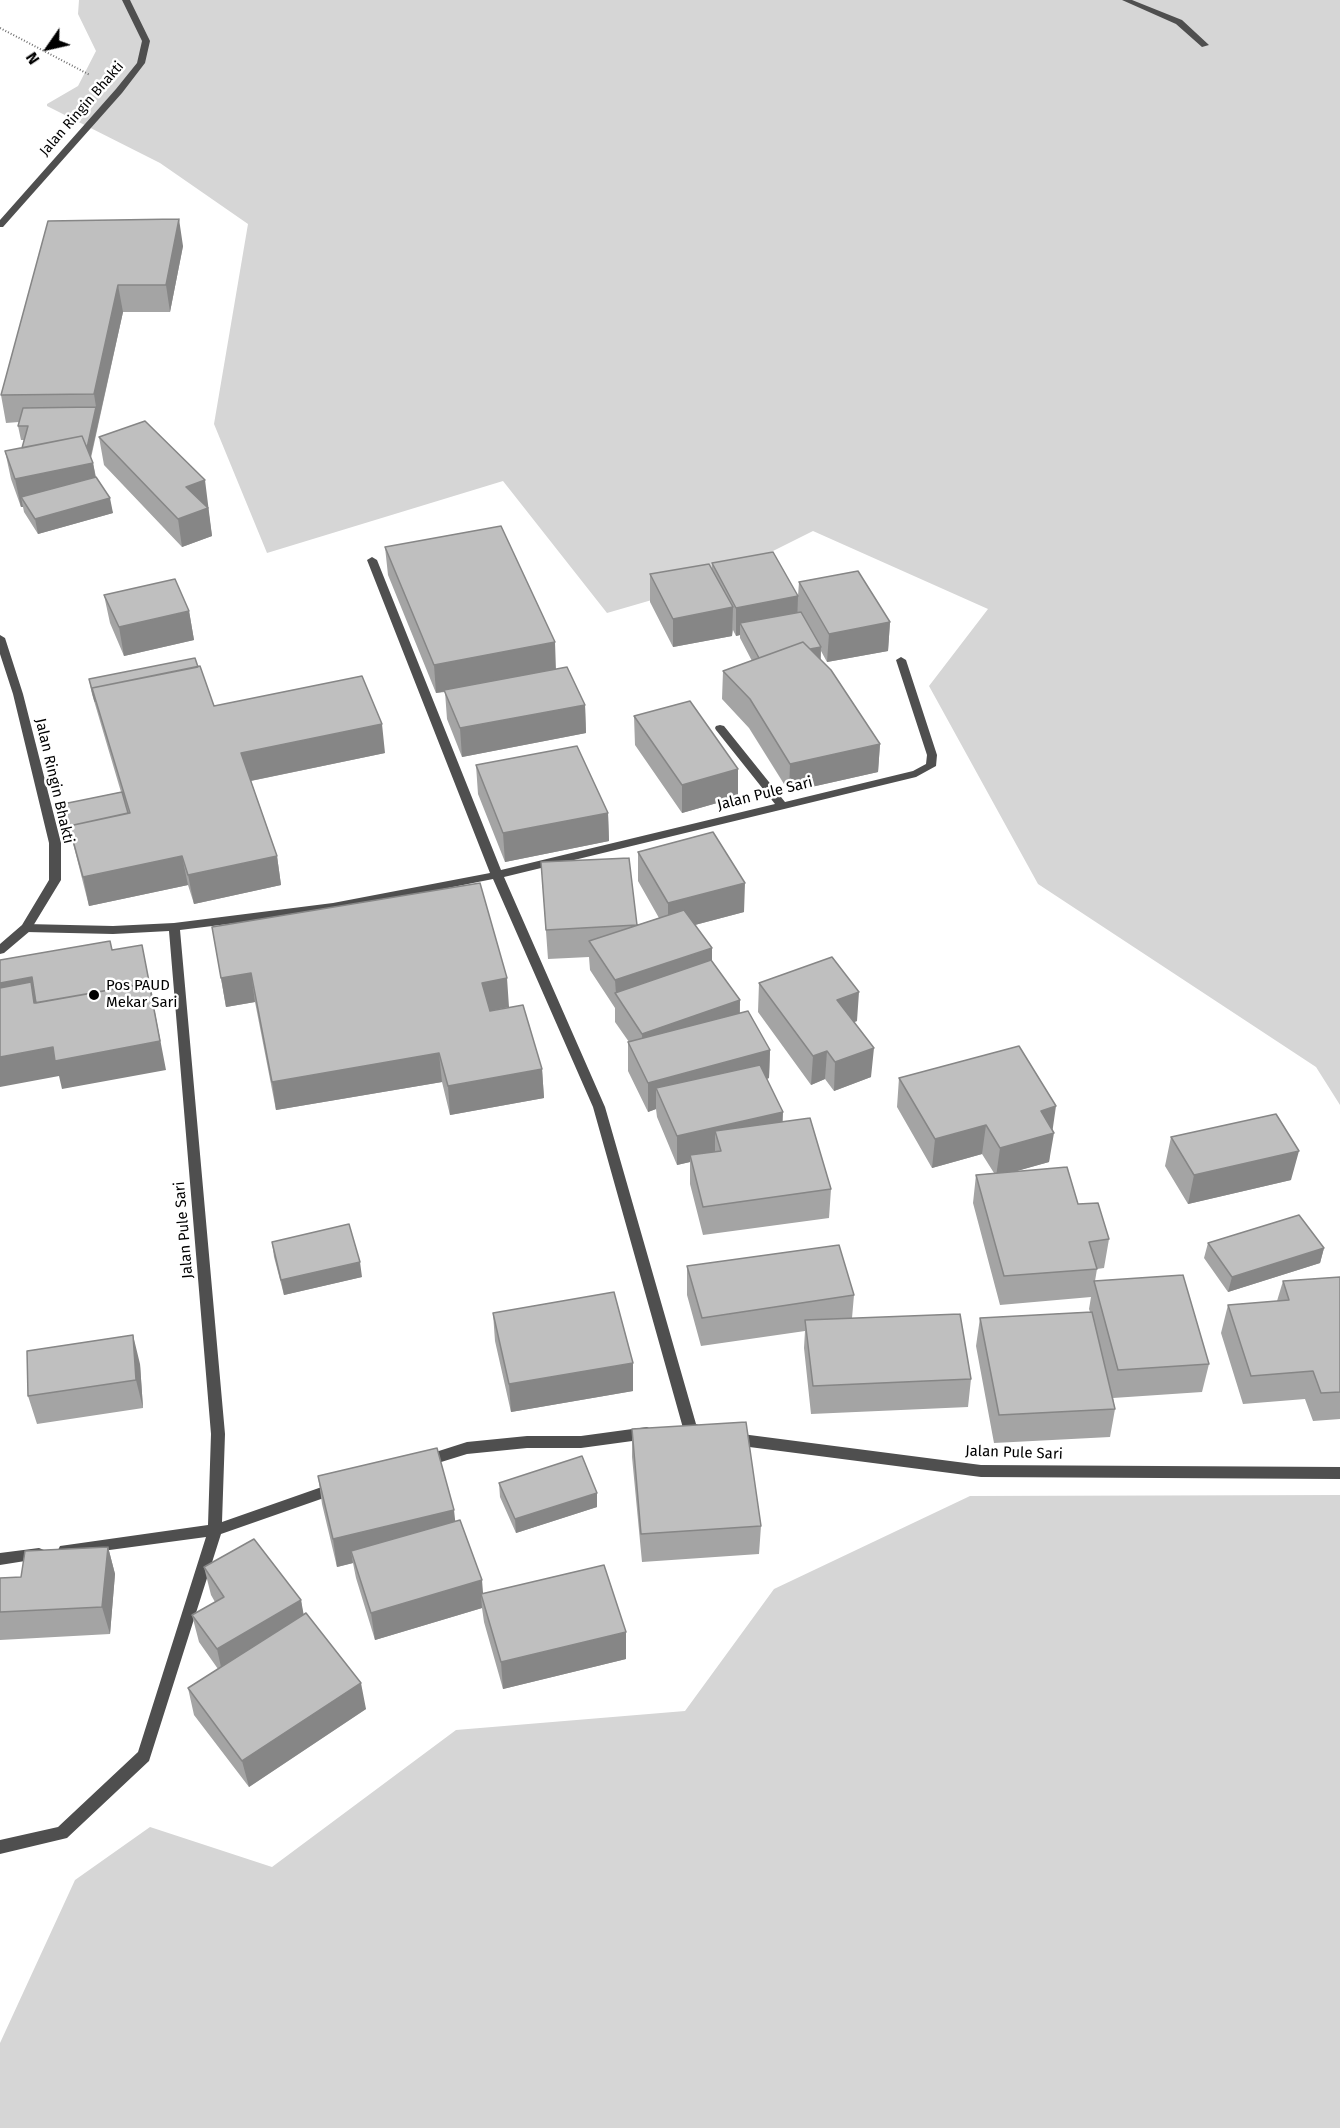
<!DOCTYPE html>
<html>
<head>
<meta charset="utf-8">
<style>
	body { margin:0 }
	#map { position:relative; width:1340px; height:2128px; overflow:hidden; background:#fff; font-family:"Fira Sans",sans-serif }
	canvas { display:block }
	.north { position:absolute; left:18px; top:18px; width:60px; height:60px; -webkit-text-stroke:4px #fff; paint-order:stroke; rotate:236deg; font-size:16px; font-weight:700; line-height:24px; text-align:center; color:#000 }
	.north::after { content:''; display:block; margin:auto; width:21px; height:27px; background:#000; clip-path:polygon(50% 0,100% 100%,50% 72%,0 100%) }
</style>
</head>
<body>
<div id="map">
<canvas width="1340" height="2128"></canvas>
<div class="north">N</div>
</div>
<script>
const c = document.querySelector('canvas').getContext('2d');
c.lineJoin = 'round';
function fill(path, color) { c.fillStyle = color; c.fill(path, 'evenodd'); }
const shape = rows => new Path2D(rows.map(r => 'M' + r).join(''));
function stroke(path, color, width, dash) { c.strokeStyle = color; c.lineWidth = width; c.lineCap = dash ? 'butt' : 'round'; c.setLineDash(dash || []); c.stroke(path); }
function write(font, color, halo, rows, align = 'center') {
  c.font = font + ' "Fira Sans",sans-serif'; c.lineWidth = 5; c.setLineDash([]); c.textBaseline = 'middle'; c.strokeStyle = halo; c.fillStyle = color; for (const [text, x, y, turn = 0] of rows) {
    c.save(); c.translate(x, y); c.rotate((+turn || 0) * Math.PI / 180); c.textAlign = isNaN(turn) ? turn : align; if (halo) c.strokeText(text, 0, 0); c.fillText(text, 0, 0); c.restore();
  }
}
const green = shape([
	[79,0,1340,0,1340,1105,1316,1067,1038,884,929,686,988,609,813,531,707,584,607,613,503,481,267,553,214,424,248,224,160,163,47,106,47,104,78,86,96,51,78,14],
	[1340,1495,1340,2128,0,2128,0,2043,75,1880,150,1827,272,1867,456,1730,685,1711,774,1589,970,1496]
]);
const path = shape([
	[0,28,90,75]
]);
const minor = shape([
	[1122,0,1132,0,1182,20,1209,45,1202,47,1176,24,1122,0],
	[372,557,377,560,501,870,775,804,716,730,715,728,716,726,720,725,724,726,785,802,913,771,926,764,927,755,896,660,901,657,906,660,937,755,936,766,916,777,504,877,605,1107,696,1424,708,1428,710,1432,708,1436,703,1438,685,1432,683,1428,593,1107,493,879,333,911,180,930,225,1434,222,1522,336,1482,341,1484,343,1488,341,1492,221,1534,149,1761,67,1838,0,1854,0,1840,58,1827,138,1752,206,1537,65,1556,60,1554,58,1550,60,1546,208,1525,211,1434,169,931,113,934,26,932,20,928,26,924,113,926,174,923,333,903,490,873,367,560,372,557],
	[647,1427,652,1429,654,1433,652,1437,647,1439,581,1448,527,1448,467,1454,425,1467,420,1465,418,1461,420,1457,467,1442,527,1436,581,1436,647,1427],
	[734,1433,981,1465,1340,1467,1340,1479,981,1477,734,1445,729,1443,727,1439,729,1435,734,1433],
	[39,1548,44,1550,46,1554,44,1558,0,1565,0,1553,39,1548]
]);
const tertiary = shape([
	[122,0,130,0,150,41,145,63,122,93,3,227,0,227,0,220,116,89,137,63,142,41,122,0],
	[0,635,5,638,23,694,61,843,61,880,30,931,4,953,0,954,0,944,22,925,49,880,49,843,13,694,0,654,0,635]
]);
const wall = shape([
	[48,221,183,246,170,312,123,312,91,458,93,463,96,477,113,513,38,534,24,512,23,507,21,507,11,479,5,451,22,448,24,440,21,440,18,426,19,422,6,423,1,395],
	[99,437,209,508,208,508,212,536,182,547,104,465],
	[385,547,556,669,585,705,586,733,462,757,447,719,445,692,436,693,388,575],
	[712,563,798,596,799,582,890,622,888,651,827,662,821,651,821,660,880,744,878,772,789,792,749,728,722,699,723,671,752,661,740,638,740,635,736,636,733,630,732,636,673,647,650,602,650,574,712,568],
	[104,595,189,611,194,640,124,656,110,623],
	[89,679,214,706,385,753,251,781,277,856,281,885,194,904,188,885,89,906,63,804,121,792,92,694],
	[634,716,738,797,682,813,635,745],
	[476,765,608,813,609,841,505,862,478,794],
	[638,852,744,912,695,925,712,948,712,961,740,1000,740,1013,770,1050,769,1078,767,1079,782,1122,831,1189,829,1218,703,1235,690,1184,690,1162,677,1165,657,1117,656,1109,648,1112,628,1071,628,1042,629,1042,615,1022,615,1008,590,970,589,957,548,959,541,862,637,925,659,918,638,881],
	[212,927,509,1007,490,1011,542,1069,544,1098,450,1115,442,1082,276,1110,255,1002,226,1007],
	[759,983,857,1021,854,1022,871,1077,834,1091,825,1079,811,1085,758,1012],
	[899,1078,1052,1131,1049,1162,1016,1171,1078,1204,1109,1239,1104,1268,1097,1269,1095,1281,1209,1364,1202,1392,1113,1398,1115,1409,1110,1437,994,1443,976,1346,980,1318,1090,1312,1089,1309,1091,1297,1000,1305,973,1203,976,1175,994,1173,982,1154,932,1168,897,1107],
	[1171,1137,1291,1180,1188,1204,1165,1166],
	[272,1242,362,1277,284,1295,274,1257],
	[1208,1243,1324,1248,1320,1263,1228,1292,1204,1258],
	[687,1266,854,1295,852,1318,971,1379,968,1407,811,1414,804,1348,805,1331,701,1346,687,1295],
	[1340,1277,1340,1419,1313,1421,1305,1399,1243,1404,1221,1333,1228,1305,1277,1301,1283,1281],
	[493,1313,633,1391,511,1412,495,1341],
	[140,1364,143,1408,37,1424,28,1396],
	[632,1429,761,1526,759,1554,642,1562,632,1457],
	[318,1476,456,1521,483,1594,626,1659,503,1689,484,1622,482,1608,375,1640,356,1578,353,1563,337,1567,322,1504],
	[499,1483,597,1507,516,1533,500,1497],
	[108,1547,115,1574,110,1634,0,1640,0,1578,21,1577],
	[204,1567,301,1600,303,1615,366,1709,249,1787,194,1715,188,1688,218,1669,199,1642,192,1615,215,1602,211,1595]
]);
const shadedWall = shape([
	[179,219,183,246,170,312,166,285],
	[118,285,123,312,89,464,87,449,96,407,94,394],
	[93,463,98,491,21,497,23,507,21,507,15,479],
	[205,480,212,536,182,547,178,519,186,487],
	[110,498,113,513,38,534,35,519],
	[798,596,797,625,740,623,740,635,736,636,736,608],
	[733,607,732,636,673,647,673,619],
	[189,611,194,640,124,656,119,627],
	[890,622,888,651,827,662,829,634],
	[555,642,556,671,436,693,434,665],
	[821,647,820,661,759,659],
	[585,705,586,733,462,757,460,728],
	[382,724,385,753,245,782,241,753],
	[880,744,878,772,789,792,790,764],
	[738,769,738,797,682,813,682,785],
	[608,813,609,841,505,862,503,833],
	[182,856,188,885,89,906,83,877],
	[277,856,281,885,194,904,188,875],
	[745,883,744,912,668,932,668,903],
	[142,945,166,1070,62,1089,59,1076,0,1087,0,1057,53,1047,160,1041,42,1032,0,990,0,983,32,977],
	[712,948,712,977,616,994,615,980],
	[251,973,255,1002,226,1007,221,978],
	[507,978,509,1007,484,1012,482,983],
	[859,992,857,1021,835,1029,837,1000],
	[740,1000,739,1029,643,1063,642,1034],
	[874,1048,871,1077,834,1091,835,1062],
	[770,1050,769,1078,665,1107,656,1088,656,1109,648,1112,648,1083],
	[827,1051,825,1079,811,1085,813,1056],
	[439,1053,442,1082,276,1110,272,1082],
	[542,1069,544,1098,450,1115,448,1086],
	[1056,1106,1052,1134,1054,1133,1049,1162,996,1177,1000,1148,1041,1111],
	[783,1112,782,1141,721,1151,715,1131,715,1156,690,1155,690,1162,677,1165,677,1136],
	[986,1125,982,1154,932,1168,935,1139],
	[1299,1151,1291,1180,1188,1204,1194,1175],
	[1324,1248,1320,1263,1228,1292,1232,1277],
	[360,1262,362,1277,284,1295,281,1280],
	[133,1335,140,1364,143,1408,136,1380],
	[633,1363,633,1391,511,1412,509,1384],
	[597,1493,597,1507,516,1533,515,1519],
	[454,1510,457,1537,351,1551,353,1563,337,1567,333,1539],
	[108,1547,115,1574,110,1634,102,1607],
	[482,1580,484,1605,481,1594,482,1608,375,1640,371,1613],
	[301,1600,306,1627,223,1676,217,1649],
	[626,1632,626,1659,503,1689,501,1662],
	[361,1683,366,1709,249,1787,242,1761]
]);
const building = shape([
	[179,219,166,285,118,285,94,394,1,395,48,221,179,219],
	[96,407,87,448,82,436,22,448,28,426,18,426,23,408,96,407],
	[145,421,205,480,186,487,208,508,178,519,99,437,145,421],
	[82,436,93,463,15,479,5,451,82,436],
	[96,477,110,498,35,519,21,497,96,477],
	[501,526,555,642,434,665,385,547,501,526],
	[773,552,798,596,736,608,712,563,773,552],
	[709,564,733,607,673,619,650,574,709,564],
	[858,571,890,622,829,634,799,582,858,571],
	[175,579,189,611,119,627,104,595,175,579],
	[801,612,821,647,810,649,803,642,759,658,740,623,801,612],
	[803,642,831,670,880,744,790,764,750,699,723,671,803,642],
	[195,658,198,667,92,688,95,701,89,679,195,658],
	[200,666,214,706,362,676,382,724,241,753,277,856,188,875,182,856,83,877,69,826,130,813,92,688,200,666],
	[567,667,585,705,460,728,444,690,567,667],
	[690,701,738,769,682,785,634,716,690,701],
	[577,746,608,813,503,833,476,765,577,746],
	[122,792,128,813,69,826,72,840,63,804,122,792],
	[713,832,745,883,668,903,638,852,713,832],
	[629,858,637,925,546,930,541,862,629,858],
	[480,883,507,978,482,983,490,1011,523,1005,542,1069,448,1086,439,1053,272,1082,251,973,221,978,212,927,480,883],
	[684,910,712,948,615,980,589,941,684,910],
	[110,941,112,950,142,945,152,997,149,983,36,1003,32,977,0,983,0,960,110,941],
	[832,957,859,992,837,1000,874,1048,835,1062,827,1051,813,1056,759,983,832,957],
	[711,960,740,1000,642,1034,615,993,711,960],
	[31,982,34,1003,149,983,160,1041,55,1061,53,1047,0,1057,0,988,31,982],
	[748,1011,770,1050,648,1083,628,1042,748,1011],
	[1019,1046,1056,1106,1041,1111,1054,1133,1000,1148,986,1125,935,1139,899,1078,1019,1046],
	[760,1065,783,1112,677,1136,656,1088,760,1065],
	[1276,1114,1299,1151,1194,1175,1171,1137,1276,1114],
	[810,1118,831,1189,703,1207,690,1155,721,1151,715,1131,810,1118],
	[1067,1167,1078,1204,1098,1203,1109,1239,1089,1242,1097,1269,1004,1276,976,1175,1067,1167],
	[1299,1215,1324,1248,1232,1277,1208,1243,1299,1215],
	[349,1224,360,1262,281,1280,272,1242,349,1224],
	[839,1245,854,1295,702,1318,687,1266,839,1245],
	[1183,1275,1209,1364,1118,1370,1094,1281,1183,1275],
	[1340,1277,1340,1392,1321,1393,1313,1371,1251,1376,1228,1305,1289,1300,1283,1281,1340,1277],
	[614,1292,633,1363,509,1384,493,1313,614,1292],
	[1092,1312,1115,1409,999,1415,980,1318,1092,1312],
	[960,1314,971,1379,813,1386,805,1320,960,1314],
	[133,1335,136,1380,28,1396,27,1351,133,1335],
	[746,1422,761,1526,641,1534,632,1429,746,1422],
	[437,1448,454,1510,333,1539,318,1476,437,1448],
	[582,1456,597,1493,515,1519,499,1483,582,1456],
	[460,1520,482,1580,371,1613,351,1551,460,1520],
	[254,1539,301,1600,217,1649,192,1615,224,1597,204,1567,254,1539],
	[108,1547,102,1607,0,1612,0,1578,21,1577,25,1551,108,1547],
	[604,1565,626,1632,501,1662,481,1594,604,1565],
	[306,1613,361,1683,242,1761,188,1688,306,1613]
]);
const markers = [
	[94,995,6,"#000"]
];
const farStreetnames = [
	["Jalan Ringin Bhakti",82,109,-49]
];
const streetNames = [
	["Jalan Ringin Bhakti",54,781,77],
	["Jalan Pule Sari",765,794,-14],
	["Jalan Pule Sari",184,1230,-95],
	["Jalan Pule Sari",1014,1453,2]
];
const poiNames = [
	["Pos PAUD",106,986],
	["Mekar Sari",106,1003]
];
fill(green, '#d6d6d6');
stroke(path, '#717171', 2, [1, 2]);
fill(minor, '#4f4f4f');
fill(tertiary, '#4f4f4f');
fill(wall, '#a4a4a4');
fill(shadedWall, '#868686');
fill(building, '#bfbfbf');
stroke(building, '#868686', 1.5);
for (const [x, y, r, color] of markers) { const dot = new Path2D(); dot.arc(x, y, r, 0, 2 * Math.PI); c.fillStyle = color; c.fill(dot); stroke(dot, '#fff', 2); }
write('14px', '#000', '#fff', farStreetnames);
write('15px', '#000', '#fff', streetNames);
write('15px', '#000', '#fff', poiNames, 'left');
</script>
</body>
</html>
